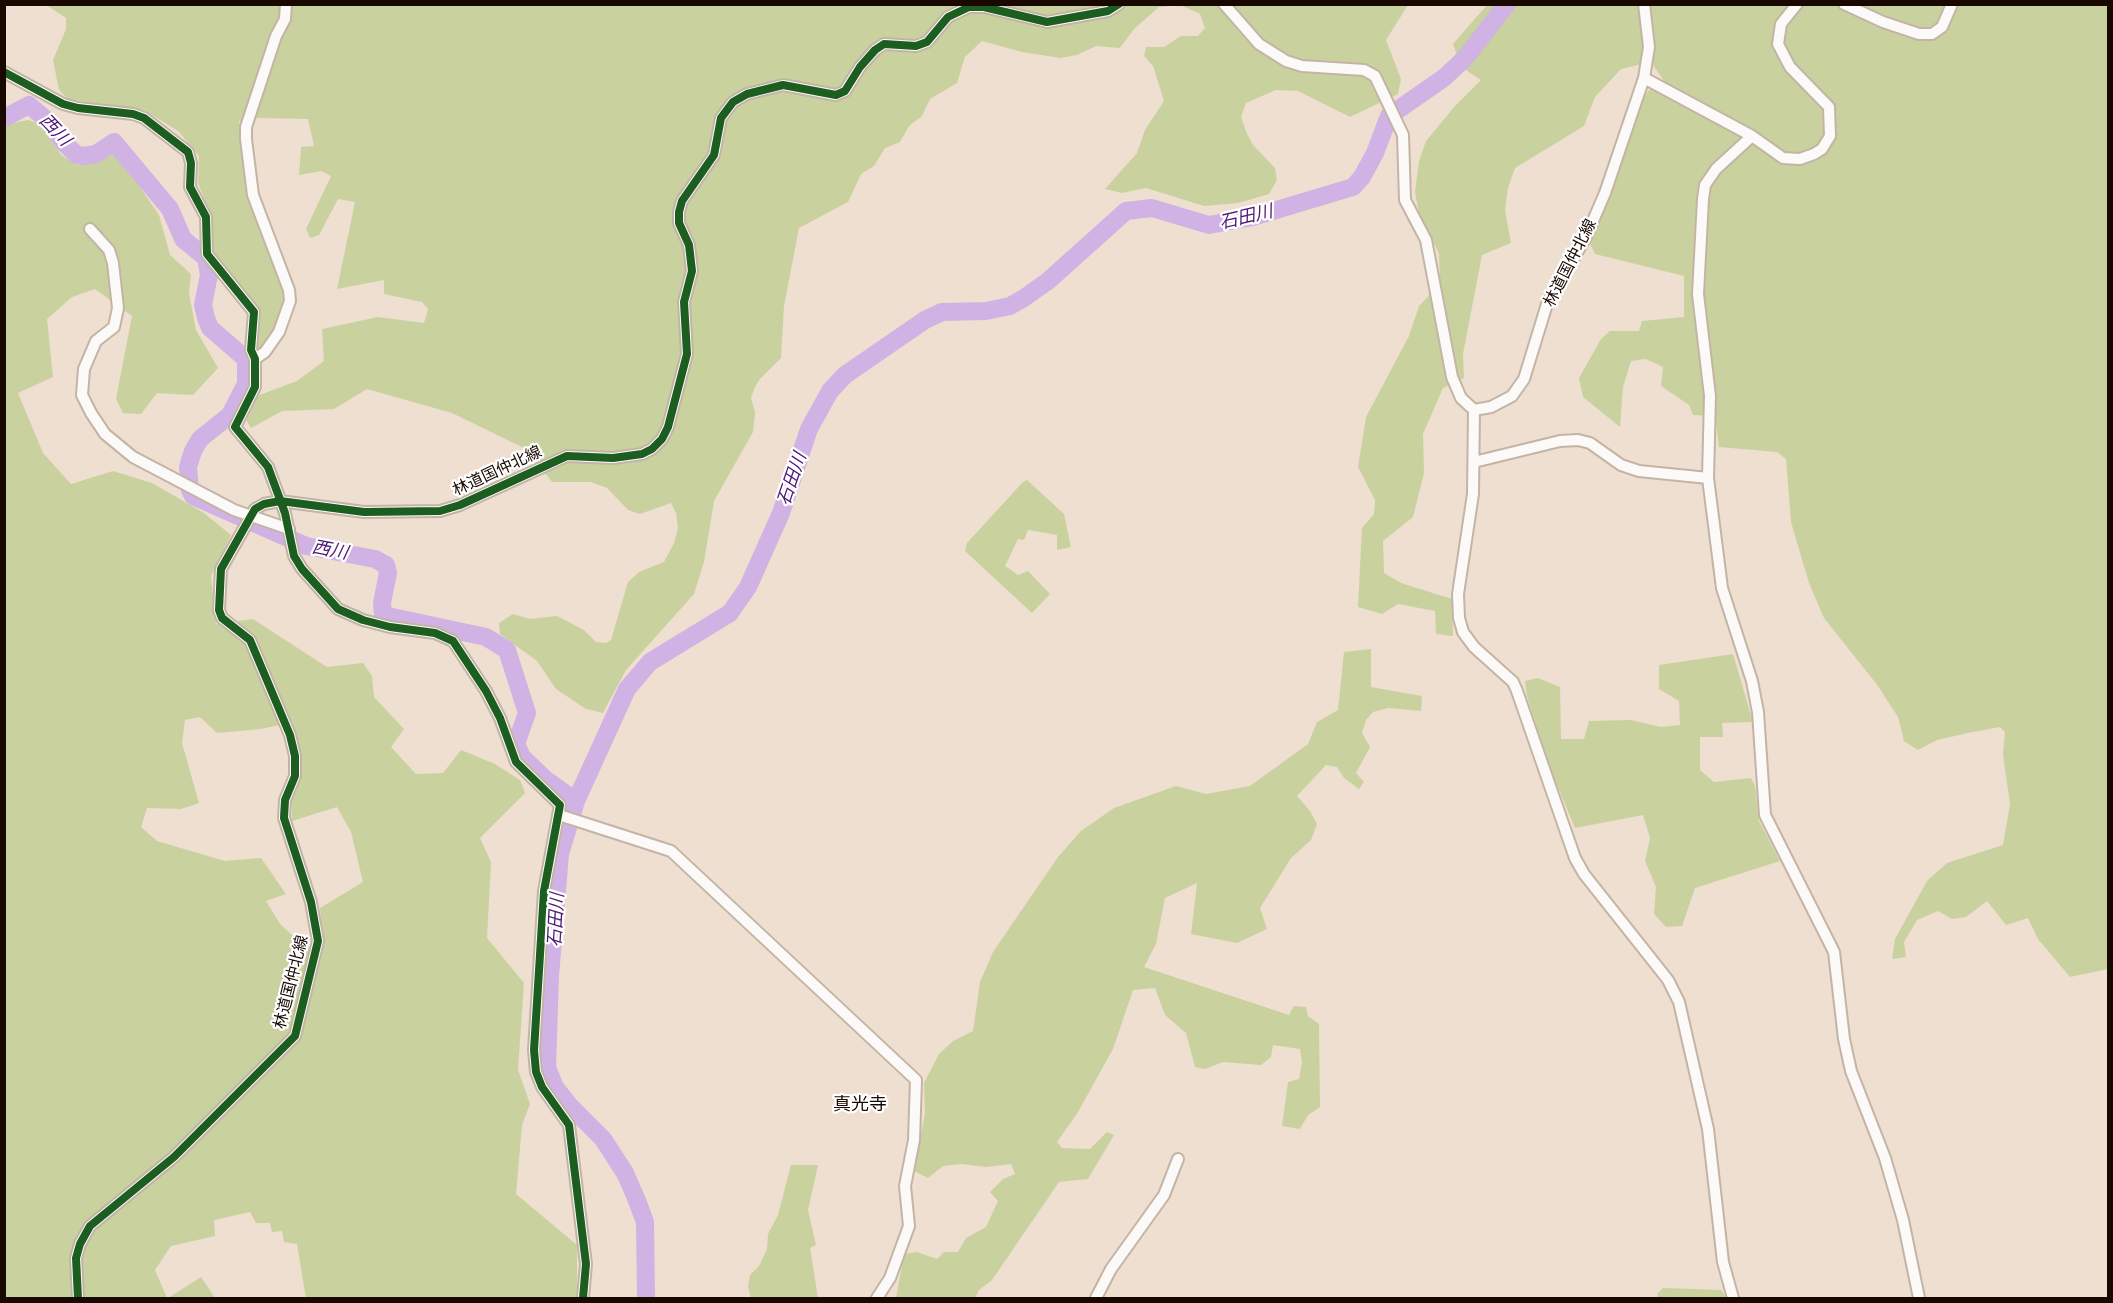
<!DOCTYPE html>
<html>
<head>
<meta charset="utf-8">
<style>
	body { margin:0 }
	#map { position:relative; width:2113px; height:1303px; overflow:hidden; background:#eedfd0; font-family:"Golos Text",sans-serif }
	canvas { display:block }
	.frame { position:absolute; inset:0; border:6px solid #180800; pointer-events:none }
</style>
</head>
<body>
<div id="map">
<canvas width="2113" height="1303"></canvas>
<div class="frame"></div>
</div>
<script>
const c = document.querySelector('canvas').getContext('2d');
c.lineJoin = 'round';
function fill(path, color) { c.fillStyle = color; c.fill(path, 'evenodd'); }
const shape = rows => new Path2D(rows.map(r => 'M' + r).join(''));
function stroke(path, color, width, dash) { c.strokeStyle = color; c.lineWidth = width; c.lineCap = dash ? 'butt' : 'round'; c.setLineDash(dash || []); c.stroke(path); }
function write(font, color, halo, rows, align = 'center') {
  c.font = font + ' "Golos Text","Noto Sans JP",sans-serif'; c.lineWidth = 4.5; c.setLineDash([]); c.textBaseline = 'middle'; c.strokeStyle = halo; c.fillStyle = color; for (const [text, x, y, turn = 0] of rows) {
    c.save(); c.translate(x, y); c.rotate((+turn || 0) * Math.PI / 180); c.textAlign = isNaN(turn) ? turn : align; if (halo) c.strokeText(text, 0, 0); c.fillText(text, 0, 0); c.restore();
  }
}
const green = shape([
	[46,5,1408,5,1386,40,1401,79,1398,94,1350,117,1298,91,1276,90,1246,103,1241,117,1247,134,1253,145,1275,168,1277,180,1269,194,1238,203,1204,206,1146,188,1122,193,1105,189,1137,153,1145,130,1164,101,1153,66,1144,56,1146,47,1164,47,1181,36,1198,36,1205,28,1200,14,1180,5,1159,7,1134,29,1120,48,1096,46,1077,55,1060,58,1022,52,982,41,965,57,957,83,930,99,922,116,909,126,900,142,885,148,874,166,861,174,848,202,799,228,784,306,781,358,759,380,754,389,751,398,755,412,753,432,714,501,704,562,694,594,626,670,603,713,586,709,556,689,537,661,500,634,499,623,513,614,530,619,557,616,584,630,596,642,606,643,611,640,628,582,639,572,664,562,674,543,678,528,676,513,671,503,640,514,628,510,607,488,591,482,552,482,526,449,452,413,367,389,334,409,282,411,251,428,246,420,257,396,297,381,324,361,322,329,378,317,424,323,428,309,422,302,384,294,384,280,337,289,355,202,338,199,319,235,310,238,306,229,331,176,321,171,299,175,301,147,314,146,308,119,259,118,239,121,249,192,278,273,285,302,272,334,260,350,256,345,259,308,216,257,211,241,210,213,198,183,199,156,178,131,144,110,68,99,59,90,53,60,66,29,66,18],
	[1487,5,2108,5,2108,969,2070,977,2038,939,2028,918,2006,925,1987,901,1966,917,1952,919,1938,911,1917,920,1904,942,1906,957,1892,959,1895,939,1927,881,1947,863,2003,845,2010,804,2003,755,2005,732,2000,727,1968,733,1937,740,1918,750,1904,741,1898,717,1878,686,1824,618,1809,583,1791,522,1786,459,1777,452,1719,447,1715,416,1693,415,1689,405,1661,386,1663,367,1646,359,1631,361,1623,387,1620,427,1583,397,1579,378,1601,339,1610,331,1639,331,1642,321,1684,317,1684,276,1595,254,1589,242,1635,109,1649,90,1664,81,1651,62,1621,69,1595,97,1584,126,1515,168,1508,188,1505,210,1511,243,1482,255,1463,354,1464,378,1443,388,1423,434,1424,473,1413,517,1383,541,1384,573,1401,583,1452,599,1453,636,1436,634,1435,611,1398,604,1382,614,1358,607,1362,528,1374,514,1375,500,1358,467,1366,417,1409,336,1419,306,1440,284,1439,254,1419,213,1415,192,1419,161,1426,141,1455,106,1481,80,1461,67,1453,44],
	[28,120,41,124,61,155,78,165,116,152,159,215,170,255,191,274,189,293,196,330,218,368,193,395,157,393,141,414,123,413,116,399,132,316,95,289,72,297,47,319,53,377,18,393,43,453,71,484,113,471,152,483,204,513,231,535,211,576,216,624,253,619,327,667,363,663,372,676,374,697,404,729,391,747,416,774,443,773,461,750,495,764,520,780,525,793,480,838,491,862,487,938,524,983,518,1070,530,1104,522,1125,516,1194,577,1245,577,1298,306,1298,297,1244,284,1242,282,1231,272,1232,270,1223,256,1223,250,1212,214,1220,215,1236,171,1246,155,1270,167,1298,5,1298,4,125],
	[200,717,217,733,261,729,293,722,302,767,292,801,292,821,337,807,351,832,363,882,320,908,323,937,321,948,305,947,280,924,266,901,286,894,261,858,225,861,157,841,141,827,147,808,181,809,199,803,182,743,185,720],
	[1027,480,1064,514,1071,547,1057,550,1057,535,1028,530,1024,540,1018,539,1005,566,1018,575,1028,571,1050,594,1032,613,965,551,967,543,1022,483],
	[1371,649,1371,687,1422,696,1421,711,1388,708,1373,712,1366,720,1362,733,1370,747,1356,773,1364,782,1359,789,1344,778,1337,767,1326,765,1297,796,1310,811,1317,824,1311,840,1291,858,1260,908,1267,929,1237,943,1191,934,1197,883,1165,898,1156,944,1144,967,1289,1015,1294,1006,1306,1007,1308,1016,1319,1024,1320,1107,1308,1115,1300,1129,1282,1126,1288,1082,1299,1079,1302,1062,1300,1049,1273,1045,1271,1057,1261,1065,1223,1062,1205,1069,1195,1067,1186,1033,1165,1015,1155,988,1133,990,1113,1049,1078,1112,1057,1142,1062,1148,1090,1149,1107,1132,1114,1135,1088,1179,1059,1182,992,1280,979,1290,975,1298,896,1298,904,1254,917,1252,937,1259,944,1252,958,1252,966,1238,986,1227,998,1201,990,1192,1003,1179,1015,1174,1011,1164,986,1167,962,1164,943,1166,928,1178,914,1171,925,1114,924,1083,939,1054,953,1041,973,1031,980,982,993,952,1058,857,1081,831,1114,808,1176,786,1206,794,1250,786,1308,744,1317,722,1338,710,1344,652],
	[1733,654,1753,722,1722,723,1723,737,1700,737,1700,770,1714,782,1751,778,1755,786,1759,821,1780,861,1695,888,1682,926,1666,927,1654,914,1656,887,1645,861,1650,838,1643,815,1575,828,1547,761,1527,696,1525,681,1538,678,1560,687,1561,739,1584,739,1589,721,1631,720,1661,727,1680,725,1679,701,1659,689,1659,665],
	[791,1165,818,1165,808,1210,816,1245,810,1248,818,1298,751,1298,748,1287,750,1275,759,1266,767,1249,768,1234,778,1215],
	[201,1277,215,1298,167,1298,168,1298],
	[1663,1288,1721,1290,1727,1298,1657,1298,1658,1293]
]);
const river = shape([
	[4,118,29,105,49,122,64,143,77,155,84,156,96,154,114,142,170,209,183,239,206,258,209,275,203,305,206,318,210,328,246,359,246,384,230,415,200,439,193,451,188,467,190,490,193,496,306,546,375,559,386,565,388,573,382,603,383,615,486,637,507,650,527,713,516,744,522,757,545,779,576,801],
	[646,1298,645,1222,636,1198,625,1173,603,1139,569,1105,555,1087,547,1067,550,976,560,854,576,801,627,689,650,662,730,613,748,587,781,513,809,429,830,391,845,375,925,320,942,312,986,311,1010,306,1024,298,1048,281,1126,211,1152,208,1209,225,1253,217,1353,187,1362,177,1375,153,1389,116,1445,77,1465,58,1507,4]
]);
const street = shape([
	[1224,4,1259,44,1286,61,1302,66,1364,70,1375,76,1403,135,1405,200,1426,240,1452,377,1461,398,1474,410],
	[1844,4,1883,22,1919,34,1932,34,1942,27,1952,4],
	[4,72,63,104,78,108,133,114,144,118,188,152,191,163,190,187,206,217,207,254,254,312,251,350,255,359,255,387,235,427,268,467,285,513,294,556,302,569,338,609,363,620,390,627,435,633,453,641,486,691,500,718,516,762,560,805,544,891,534,1050,536,1072,542,1087,569,1125,586,1264,583,1298],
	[1644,78,1752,136,1783,158,1800,159,1814,154,1822,149,1830,136,1829,107,1790,67,1778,44,1781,24,1797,4],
	[1752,136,1716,169,1705,185,1703,199,1698,294,1710,396,1708,478,1722,588,1752,681,1758,712,1765,815,1834,952,1844,1039,1851,1071,1885,1158,1903,1220,1919,1298],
	[90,229,109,250,113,263,118,308,114,327,96,341,84,369,82,395,91,413,105,434,133,457,234,510,289,529],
	[255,359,265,352,279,332,290,301,289,290,253,195,246,139,246,127,276,36,285,19,286,4],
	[1474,410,1473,494,1458,594,1459,618,1463,632,1474,647,1513,682,1517,691,1575,858,1584,874,1668,980,1679,1002,1708,1129,1723,1262,1733,1298],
	[1474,410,1491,407,1512,396,1524,379,1547,304,1586,237,1605,193,1644,78,1649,47,1644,4],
	[1474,462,1560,441,1578,440,1590,443,1621,465,1639,471,1708,478],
	[559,815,671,851,916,1080,914,1140,905,1186,909,1226,890,1278,877,1298],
	[78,1298,76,1258,80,1244,90,1226,174,1157,295,1036,318,941,311,902,284,818,285,800,295,776,295,756,290,735,250,640,222,618,219,610,221,569,255,509,264,504,280,501,364,512,440,511,460,505,567,456,613,458,642,454,652,449,662,439,668,427,687,354,684,302,692,271,689,245,679,223,679,212,682,201,714,155,721,118,733,102,747,94,783,85,836,95,845,91,860,67,875,50,884,44,916,46,927,42,948,17,969,7,984,7,1047,22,1108,11,1119,4],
	[1096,1298,1111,1269,1164,1195,1178,1159]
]);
const cycleway = shape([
	[4,72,63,104,78,108,133,114,144,118,188,152,191,163,190,187,206,217,207,254,254,312,251,350,255,359,255,387,235,427,268,467,285,513,294,556,302,569,338,609,363,620,390,627,435,633,453,641,486,691,500,718,516,762,560,805,544,891,534,1050,536,1072,542,1087,569,1125,586,1264,583,1298],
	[78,1298,76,1258,80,1244,90,1226,174,1157,295,1036,318,941,311,902,284,818,285,800,295,776,295,756,290,735,250,640,222,618,219,610,221,569,255,509,264,504,280,501,364,512,440,511,460,505,567,456,613,458,642,454,652,449,662,439,668,427,687,354,684,302,692,271,689,245,679,223,679,212,682,201,714,155,721,118,733,102,747,94,783,85,836,95,845,91,860,67,875,50,884,44,916,46,927,42,948,17,969,7,984,7,1047,22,1108,11,1119,4]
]);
const streetNames = [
	["林道国仲北線",1570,263,-63],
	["林道国仲北線",497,471,-25],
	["林道国仲北線",291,982,-76]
];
const waterNames = [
	["西川",55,130,46],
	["石田川",1246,217,-13],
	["石田川",792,479,-71],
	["西川",330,550,11],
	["石田川",556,920,-87]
];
const neighbourhoodNames = [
	["真光寺",860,1104]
];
fill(green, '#c9d29e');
stroke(river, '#d0b2e4', 18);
stroke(street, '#c4b4a5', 14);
stroke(street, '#fcfaf8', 10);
stroke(cycleway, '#1b5e20', 8);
write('16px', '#180800', '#fff', streetNames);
write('italic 18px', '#4d1a76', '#fff', waterNames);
write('18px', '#180800', '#fff', neighbourhoodNames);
</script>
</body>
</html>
